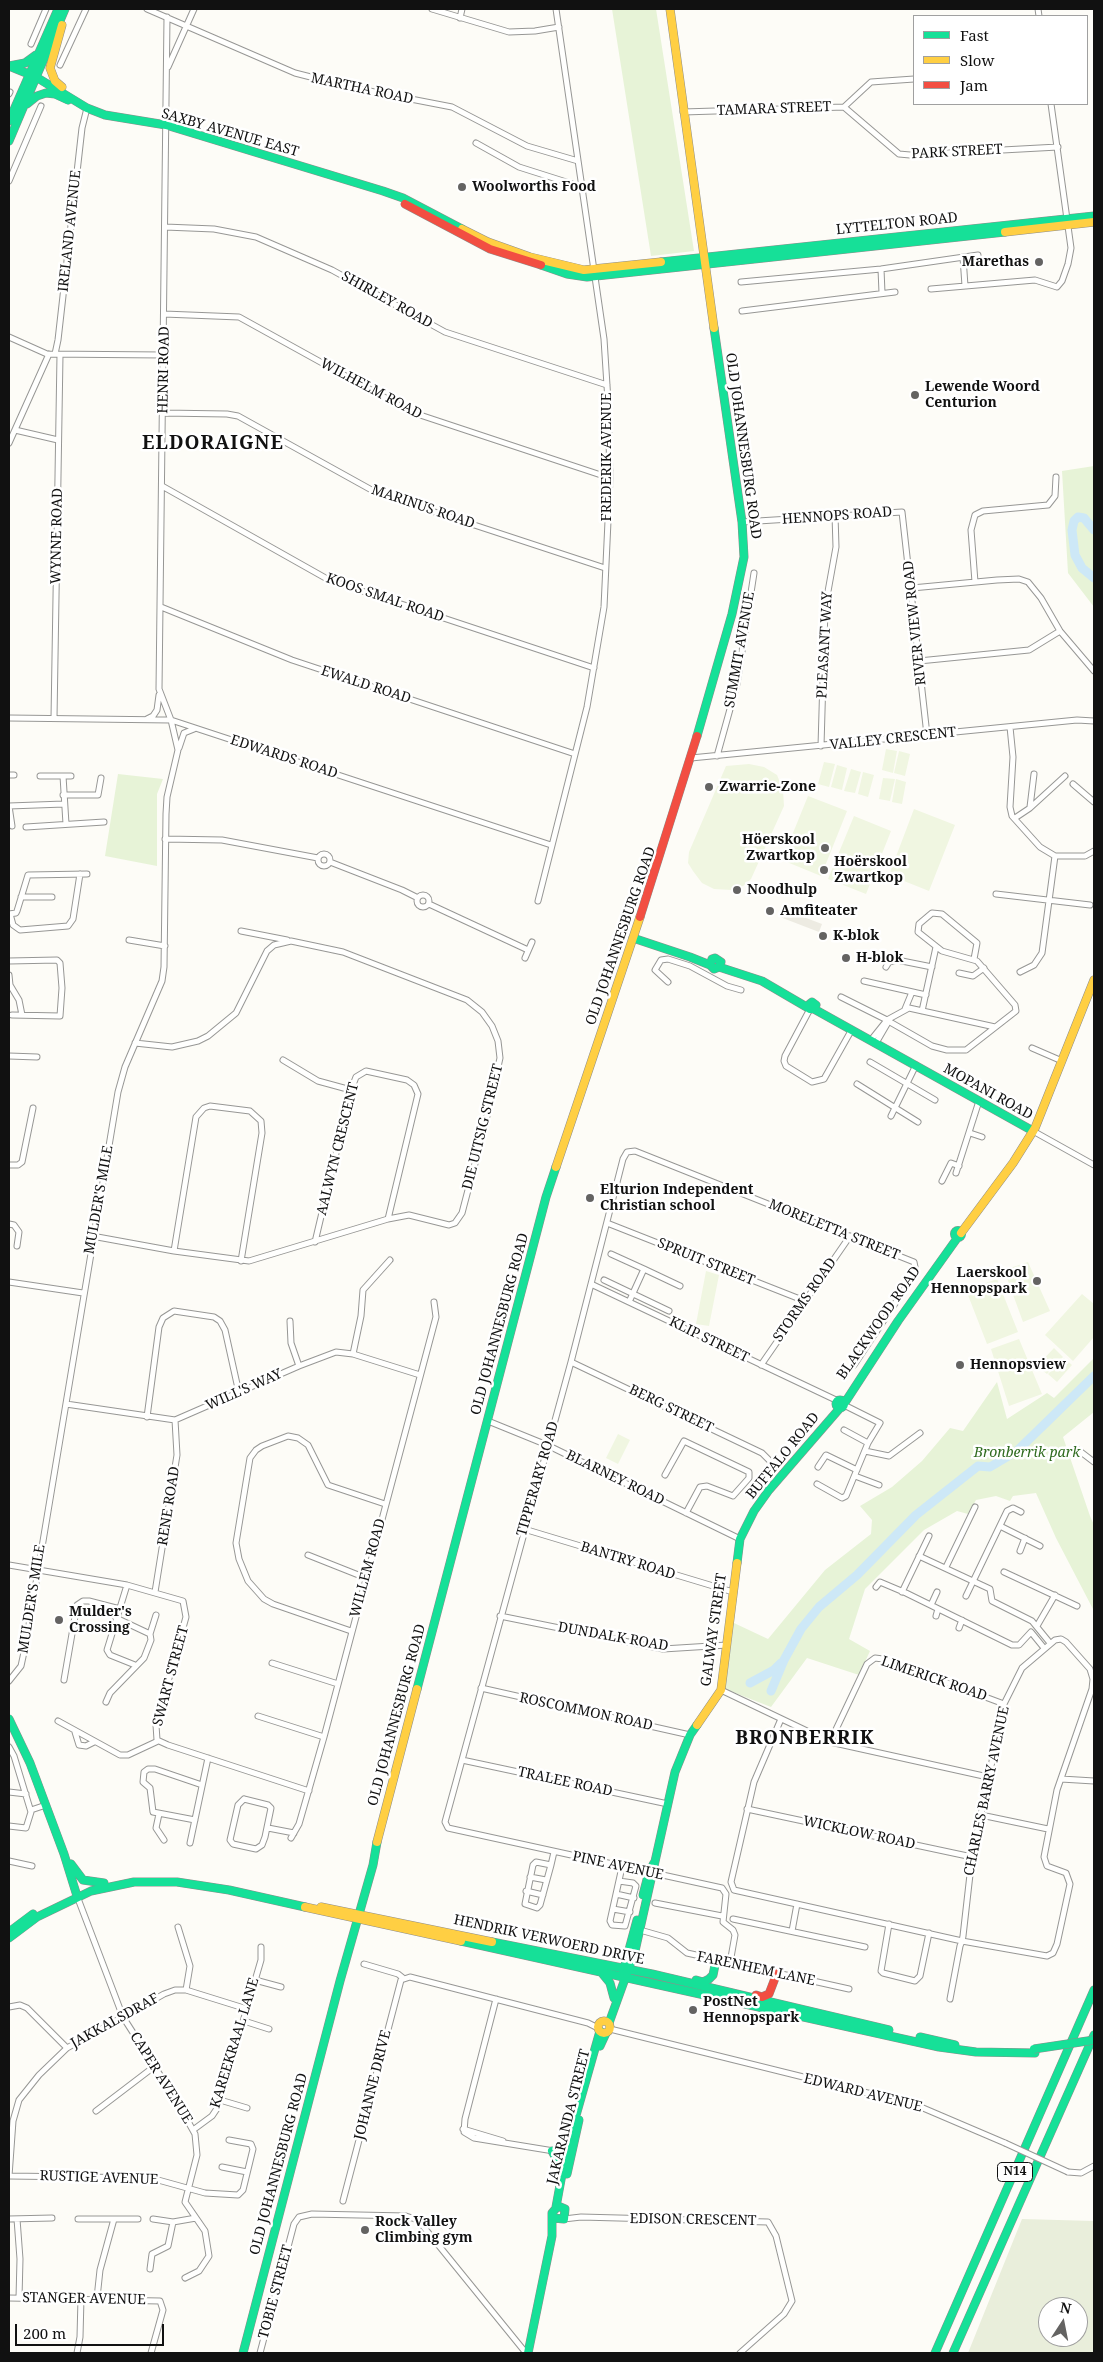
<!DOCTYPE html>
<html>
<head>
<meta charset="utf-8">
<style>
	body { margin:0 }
	#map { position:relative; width:1103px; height:2362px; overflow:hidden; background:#fdfcf7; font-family:"Noto Serif",serif }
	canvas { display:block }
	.frame { position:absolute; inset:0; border:10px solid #111; pointer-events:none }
	.legend { position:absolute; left:913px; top:15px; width:175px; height:90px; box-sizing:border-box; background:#fff; border:1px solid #a0a0a0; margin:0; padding:6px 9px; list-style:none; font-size:15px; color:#111 }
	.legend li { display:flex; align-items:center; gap:10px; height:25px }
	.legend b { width:25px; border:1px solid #a0a0a0 }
	.north { position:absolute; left:1038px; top:2297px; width:50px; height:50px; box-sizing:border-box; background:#fff; border:1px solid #a0a0a0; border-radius:50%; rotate:11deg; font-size:14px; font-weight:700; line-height:20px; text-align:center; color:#111 }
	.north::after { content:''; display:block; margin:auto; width:18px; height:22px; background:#646362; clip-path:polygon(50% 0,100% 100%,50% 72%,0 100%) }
	.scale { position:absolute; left:15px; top:2324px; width:149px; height:22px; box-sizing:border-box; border:2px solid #111; border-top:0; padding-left:6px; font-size:15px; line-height:18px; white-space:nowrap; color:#111; -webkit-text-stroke:4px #fff; paint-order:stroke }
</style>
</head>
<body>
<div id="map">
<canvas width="1103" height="2362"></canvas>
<div class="frame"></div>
<ul class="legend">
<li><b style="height:6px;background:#16e098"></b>Fast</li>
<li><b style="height:6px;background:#ffcf43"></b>Slow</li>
<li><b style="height:6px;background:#f24e42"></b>Jam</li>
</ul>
<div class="north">N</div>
<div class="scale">200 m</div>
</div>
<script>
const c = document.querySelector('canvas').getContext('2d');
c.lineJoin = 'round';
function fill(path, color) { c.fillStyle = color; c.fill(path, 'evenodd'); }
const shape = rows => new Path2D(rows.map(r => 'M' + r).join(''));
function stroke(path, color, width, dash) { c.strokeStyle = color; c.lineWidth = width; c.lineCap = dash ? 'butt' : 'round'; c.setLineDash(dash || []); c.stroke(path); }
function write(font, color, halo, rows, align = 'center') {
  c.font = font + ' "Noto Serif",serif'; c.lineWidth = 5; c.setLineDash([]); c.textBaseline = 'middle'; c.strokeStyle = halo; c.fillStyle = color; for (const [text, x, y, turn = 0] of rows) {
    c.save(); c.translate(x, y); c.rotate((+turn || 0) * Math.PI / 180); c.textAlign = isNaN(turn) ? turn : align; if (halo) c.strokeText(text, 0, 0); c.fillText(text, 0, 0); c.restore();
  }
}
const green = shape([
	[612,9,656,9,694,251,651,256],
	[1094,466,1094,607,1068,573,1062,471],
	[118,774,163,779,157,794,157,866,105,856],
	[1094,1358,1094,1412,1063,1437,1090,1516,1094,1525,1094,1611,1056,1538,1036,1493,1013,1496,1010,1501,996,1496,976,1500,968,1514,957,1511,924,1530,865,1589,849,1639,870,1651,859,1675,807,1658,771,1707,725,1689,734,1623,768,1639,825,1570,871,1534,872,1520,860,1506,892,1487,922,1461,950,1428,963,1431,997,1382,1007,1419,1047,1393,1054,1398]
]);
const cemetery = shape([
	[1022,2219,1094,2221,1094,2353,968,2353],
	[1048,2307,1078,2307,1078,2337,1048,2337]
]);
const pitch = shape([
	[886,749,897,751,893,773,882,770],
	[899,751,910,754,905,776,894,773],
	[824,762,835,764,829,787,818,784],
	[749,764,764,767,777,775,783,790,784,806,751,879,743,886,732,890,714,889,702,883,693,871,688,863,689,852,726,766],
	[837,765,847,768,842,790,831,787],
	[851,769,861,772,855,793,844,791],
	[863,772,874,775,868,797,858,794],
	[883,778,895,779,890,801,879,799],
	[896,779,906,782,902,804,892,802],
	[808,796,847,811,821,876,782,860],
	[914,809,955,825,929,891,889,875],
	[854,816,891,831,866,894,828,879],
	[1028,1262,1050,1311,1023,1322,1004,1270],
	[706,1271,719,1275,709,1326,696,1324],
	[997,1279,1018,1332,987,1344,966,1290],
	[1082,1294,1094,1304,1094,1337,1073,1361,1045,1335],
	[1019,1339,1042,1394,1009,1406,991,1349],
	[1054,1348,1063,1357,1047,1374,1037,1366],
	[1064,1358,1072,1365,1057,1382,1048,1374],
	[618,1434,630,1440,618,1464,606,1458]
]);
const plaza = shape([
	[782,909,822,924,819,932,780,917]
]);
const river = shape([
	[1094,530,1084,518,1078,517,1074,521,1072,530,1075,555,1082,568,1094,578],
	[750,1683,774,1670,781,1663],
	[771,1691,784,1660,801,1629,819,1607,857,1575,916,1515,978,1466,990,1467,1017,1451,1094,1376]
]);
const street = shape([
	[147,9,295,73,354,88,452,107,527,146,578,161],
	[432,9,509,32,535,31,559,27],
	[1038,9,1039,16],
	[460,18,462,9],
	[31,44,46,9],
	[60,65,86,9],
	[168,67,194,9],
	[9,94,10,92],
	[844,107,899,154,910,155,1058,147],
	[683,112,844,107,871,82,914,79],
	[476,143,519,167,582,187],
	[9,181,41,106],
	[165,227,214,229,256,237,332,270,445,332,607,385],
	[963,257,965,286],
	[881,269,882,293],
	[741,282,881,269,978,255],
	[931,289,1035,280,1057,287,1062,281,1068,264,1071,248,1051,104],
	[742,311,895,292],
	[164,314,239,317,411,412,610,478],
	[9,337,47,354,163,355],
	[55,354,58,340,82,128,87,108],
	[163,413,227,414,238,416,377,493,605,568],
	[15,430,58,440],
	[9,443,49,354],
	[162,486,329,580,594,668],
	[742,522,902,512,927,735],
	[975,582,971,530,975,515,983,511,1048,505,1055,496,1056,477],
	[912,588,997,580,1019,579,1028,582,1041,598,1060,631,1094,671],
	[161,607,292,660,575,754],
	[919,661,1029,650,1060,631],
	[9,718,171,720,551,845],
	[54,718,60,355],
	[147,719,153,716,157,710,159,695],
	[1010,727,1013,757,1010,807,1012,816,1040,847,1055,856,1085,856,1094,851],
	[821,746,825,608,836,547,835,515],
	[179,748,184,733,194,729],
	[717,756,737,684,754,573],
	[691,758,1077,720,1094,721],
	[9,775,14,775],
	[40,776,71,776],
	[63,776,66,824],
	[1073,784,1094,802],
	[63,795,98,795,101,778],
	[9,806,64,804],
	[9,806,12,826],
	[1030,807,1034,774],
	[1015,818,1030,808,1065,776],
	[26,827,104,822],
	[165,839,222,840,318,858],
	'318 860a6 6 0 1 1 12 0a6 6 0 1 1-12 0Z',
	[330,862,402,890,418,898],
	[996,894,1090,905],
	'417 901a6 6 0 1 1 12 0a6 6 0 1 1-12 0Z',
	[21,897,52,897],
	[538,901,587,707,604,607,610,478,608,401,604,339,556,9],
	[429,904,528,950],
	[9,914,16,913,17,911,28,875,87,874],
	[10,914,13,925,20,930,68,926,73,919,80,874],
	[241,931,287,940],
	[129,940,165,946],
	[525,958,532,942],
	[9,961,57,960,60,963,62,988,60,1016,12,1015],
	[886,967,889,962,897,960,932,967],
	[1020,972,1034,965,1042,953,1055,856],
	[959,973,973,976,984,968],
	[9,975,10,985,19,1000,22,1015],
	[864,981,926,995],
	[668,982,655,970,661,960,668,959,690,966,727,986,741,990],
	[841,997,887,1020],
	[810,1009,785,1056,784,1061,786,1066,812,1082,824,1079,851,1031],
	[905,1009,912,992],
	[922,1011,936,947],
	[890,1022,932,1046,947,1050,966,1050,1016,1011,1015,1005,977,961,942,951,918,932,919,924,932,913,942,914,977,943,974,959],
	[871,1040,887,1020,909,1008,995,1027],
	[876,1043,890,1019],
	[1032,1048,1062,1061],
	[9,1056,37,1057],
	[283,1060,318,1081,351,1090],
	[870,1062,935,1100],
	[857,1084,918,1122],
	[891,1116,916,1065],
	[1033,1131,1094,1165],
	[970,1133,982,1137],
	[9,1165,18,1165,22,1162,33,1108],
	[956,1173,979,1101],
	[942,1181,951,1163,959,1166],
	[607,1223,805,1301],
	[9,1224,14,1225,19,1232,17,1246],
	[92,1236,174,1251,249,1261,388,1219,409,1215,449,1225,455,1223,462,1213,484,1129,500,1058,498,1041,492,1026,482,1012,467,1000,343,952,291,941,274,945,267,951,236,1013,208,1036,198,1041,172,1047,135,1043],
	[315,1242,351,1090,356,1077,366,1071,407,1080,414,1085,418,1094,388,1219],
	[174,1251,196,1117,204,1108,210,1106,250,1111,261,1121,262,1133,241,1261],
	[611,1254,644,1269,629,1302],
	[644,1269,680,1286],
	[604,1280,669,1311],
	[9,1282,83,1293],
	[591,1284,838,1401],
	[290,1321,291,1343,299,1366],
	[353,1354,361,1316,363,1290,390,1260],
	[571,1362,762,1453,769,1460],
	[761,1365,850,1236],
	[66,1404,175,1420,299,1366,336,1352,353,1354,420,1375],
	[147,1417,159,1327,163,1318,174,1311,214,1317,220,1321,225,1330,239,1393],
	[488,1421,547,1445,740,1539],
	[844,1430,868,1443],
	[1077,1449,1094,1462],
	[865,1451,889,1456,920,1433],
	[818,1467,826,1455,857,1470],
	[665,1475,684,1441,749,1472,749,1478,733,1496,707,1486,700,1487,686,1513],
	[855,1476,879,1485],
	[817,1484,842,1498,846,1496,868,1443,880,1423,844,1405],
	[1000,1526,1040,1546],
	[524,1529,733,1592],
	[1020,1551,1025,1538],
	[308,1555,366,1578],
	[919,1556,990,1589,992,1601,1032,1621,1050,1643],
	[9,1565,127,1585,183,1601,186,1617,156,1725,157,1740,168,1745,309,1791],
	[946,1567,975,1507],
	[1004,1572,1077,1606],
	[127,1585,107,1650,110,1655,135,1665],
	[876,1587,880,1582,906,1593,1012,1645,1019,1645,1031,1632,1044,1648],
	[155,1592,177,1455,175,1420],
	[902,1592,929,1536],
	[966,1596,1007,1511,1013,1508,1021,1512],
	[931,1605,937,1592],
	[500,1616,663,1649,727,1645],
	[936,1616,938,1609],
	[1037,1626,1055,1595],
	[959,1628,962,1620],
	[351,1631,273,1604,264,1599,248,1581,239,1559,236,1543,250,1458,256,1450,262,1446,288,1436,298,1438,308,1445,328,1485,385,1504],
	[150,1634,156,1615],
	[272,1663,338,1684],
	[64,1680,77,1605,83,1601,89,1601,120,1609],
	[9,1681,21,1666,26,1643,118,1092,125,1067,162,981,164,967,166,814,167,797,178,750,171,720,159,689,167,17],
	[481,1688,690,1735],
	[721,1690,830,1742,988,1777],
	[106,1702,110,1693,144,1658,151,1640,150,1634,116,1618],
	[258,1716,324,1737],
	[781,1719,754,1782,731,1882,734,1890,962,1941,1047,1956,1053,1953,1057,1944,1070,1884,1066,1873,1047,1866,1044,1857,1057,1790,1092,1689,1093,1679,1090,1669,1066,1642,1061,1639,1055,1640,1022,1668,1004,1704,972,1857,963,1936,962,1941,960,1946,950,1999],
	[58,1721,120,1755,128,1755,158,1741],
	[75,1732,79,1745,86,1746,94,1742],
	[830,1742,867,1664,875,1658,883,1659,1004,1704],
	[9,1747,14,1756,31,1812,26,1828,9,1826],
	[462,1760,668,1804],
	[1061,1779,1094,1781],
	[9,1792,26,1794],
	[244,1799,268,1805,271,1808,265,1837,262,1845,256,1849,233,1844,230,1840,238,1805,244,1799],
	[747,1809,972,1857],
	[31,1810,46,1805],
	[159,1814,156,1828,164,1840],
	[981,1815,1048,1829],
	[195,1820,153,1812,150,1788,143,1782,144,1772,148,1769,155,1769,202,1785],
	[268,1828,294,1833],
	[291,1838,299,1824,324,1737,436,1317,434,1302],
	[190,1843,208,1758],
	[9,1861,32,1866],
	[551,1865,536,1862,533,1865,525,1904,537,1908,540,1905,551,1865,554,1852],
	[530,1877,546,1880],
	[619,1881,633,1883,636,1886,625,1926,612,1925,610,1921,622,1867],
	[526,1891,543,1895],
	[616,1894,634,1898],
	[77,1896,123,2017,176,2100,195,2134,197,2155,185,2202,205,2231,209,2256,199,2271,185,2278],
	[655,1903,722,1916],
	[613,1909,630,1912],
	[733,1919,865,1947],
	[889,1924,881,1971,883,1973,915,1981,920,1976,929,1933],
	[178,1927,190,1966,186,1990],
	[640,1930,668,1938,687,1953,849,1989],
	[792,1931,797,1904],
	[730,1963,735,1935,733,1930,723,1922,726,1894,722,1888,448,1828,445,1822,571,1362,623,1159,627,1152,635,1151,914,1262,916,1272,854,1365],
	[364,1964,398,1974,403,1978],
	[255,1980,281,1987],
	[496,1999,465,2119,464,2132,474,2138,566,2153],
	[9,2007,20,2005,27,2008,67,2048],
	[244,2021,269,2029],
	[610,2029,916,2105,1005,2143],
	[220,2100,247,2108],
	[96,2111,155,2066],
	[463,2129,503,2141],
	[193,2130,212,2116,218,2107,261,1960,261,1947],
	[222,2167,247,2172],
	[1068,2172,1081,2173,1094,2166],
	[9,2176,13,2121,19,2100,39,2075,67,2048,164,1994,175,1990,186,1990,247,2009],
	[9,2176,151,2178,205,2193,238,2195,243,2190,253,2149,251,2144,229,2140],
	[343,2201,401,1980,410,1977,588,2023,598,2028],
	[9,2219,52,2218],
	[17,2219,20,2259,19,2298],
	[78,2219,138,2219],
	[153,2219,173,2222,196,2218],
	[564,2219,581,2217,768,2222,776,2236,792,2301,784,2314,740,2353],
	[150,2269,152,2254,168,2246,173,2222],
	[9,2298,160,2301,163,2310,151,2353],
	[97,2298,100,2270,114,2219],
	[77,2353,80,2337,81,2298],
	[260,2353,294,2224,299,2217,312,2214,406,2216,418,2220,526,2353]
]);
const fast = shape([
	[9,66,36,77,87,108,105,115,166,125,383,191,403,198,462,229],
	[9,66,25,63,36,55],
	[27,104,37,96,46,93,55,94,68,100],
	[9,121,58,9],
	[9,141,65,9],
	[661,262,1094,216],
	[541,265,567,274,587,277,1005,232],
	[697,736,732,614,744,557,742,522,714,328],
	[633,938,690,957,710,965,714,969,719,967,721,962,715,958,712,959,710,965],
	[719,967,762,981,810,1009,814,1009,816,1005,812,1002,807,1006],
	[814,1009,1033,1131],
	'954.5 1234a3.5 3.5 0 1 1 7 0a3.5 3.5 0 1 1-7 0Z',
	'836 1404a4 4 0 1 1 8 0a4 4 0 1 1-8 0Z',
	[844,1404,898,1321,958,1237],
	[737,1563,740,1539,754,1511,769,1490,840,1408],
	[417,1689,546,1197,556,1167],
	[9,1719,30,1763,64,1854,77,1896],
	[71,1864,83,1880,104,1883],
	[643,1895,649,1872,654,1863],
	[9,1932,33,1914],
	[9,1938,37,1917,91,1891,134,1882,177,1882,229,1890,305,1907],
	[461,1941,939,2047,976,2052,1035,2053],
	[492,1942,652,1974,889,2030],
	[601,1972,610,1983,614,1998],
	[623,1972,637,1920],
	[696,1980,703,1982,709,1979,713,1975,716,1960],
	[609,2023,635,1951,675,1772,690,1735,697,1725],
	[920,2037,955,2045],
	[600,2046,606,2033],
	[552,2151,562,2169],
	[567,2174,579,2120],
	[556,2207,567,2147,600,2031],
	[243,2353,340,1981,373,1865,377,1842],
	[528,2353,552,2236,552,2213,558,2206,565,2209,564,2219,553,2218],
	[935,2353,1094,1990],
	[953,2353,1094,2035]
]);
const slow = shape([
	[670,9,714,328],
	[62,25,50,68,55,81,62,87],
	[462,229,488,242,530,257,584,270,661,262],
	[1005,232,1094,222],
	[556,1167,640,917],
	[961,1233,1013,1163,1035,1128,1094,980],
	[697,1725,721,1690,737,1563],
	[377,1842,417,1689],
	[305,1907,461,1941],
	[321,1907,492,1942],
	'598 2027a6 6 0 1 1 12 0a6 6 0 1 1-12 0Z'
]);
const jam = shape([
	[405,204,490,249,541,265],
	[640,917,697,736],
	[756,1995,762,1997,769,1994,777,1973]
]);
const streetBridge = shape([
	[1005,2143,1068,2172]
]);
const fastBridge = shape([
	[1034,2049,1094,2040]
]);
const markers = [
	[462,187,5,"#646362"],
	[1039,262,5,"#646362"],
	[915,395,5,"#646362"],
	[709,787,5,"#646362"],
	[825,848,5,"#646362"],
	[824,870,5,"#646362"],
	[737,890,5,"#646362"],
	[770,911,5,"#646362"],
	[823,936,5,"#646362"],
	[846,958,5,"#646362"],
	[590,1198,5,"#646362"],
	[1037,1281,5,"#646362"],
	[960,1365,5,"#646362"],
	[59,1620,5,"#646362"],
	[693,2010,5,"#646362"],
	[365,2230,5,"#646362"]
];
const shields = [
	[1015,2172,35]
];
const shieldNames = [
	["N14",1015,2172]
];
const streetNames = [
	["MARTHA ROAD",362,89,12],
	["TAMARA STREET",774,109,-2],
	["SAXBY AVENUE EAST",230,133,16],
	["PARK STREET",957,152,-3],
	["LYTTELTON ROAD",897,224,-6],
	["IRELAND AVENUE",70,231,-84],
	["SHIRLEY ROAD",387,300,29],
	["HENRI ROAD",164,370,-89],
	["WILHELM ROAD",371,389,28],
	["OLD JOHANNESBURG ROAD",743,446,82],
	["FREDERIK AVENUE",607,457,-90],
	["MARINUS ROAD",423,507,19],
	["HENNOPS ROAD",837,516,-4],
	["WYNNE ROAD",57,536,-89],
	["KOOS SMAL ROAD",385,598,19],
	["RIVER VIEW ROAD",915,623,-96],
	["PLEASANT WAY",825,645,-87],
	["SUMMIT AVENUE",740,650,-80],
	["EWALD ROAD",366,685,18],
	["VALLEY CRESCENT",893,739,-6],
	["EDWARDS ROAD",284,757,18],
	["OLD JOHANNESBURG ROAD",621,936,-71],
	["MOPANI ROAD",988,1092,29],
	["DIE UITSIG STREET",483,1127,-76],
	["AALWYN CRESCENT",338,1149,-76],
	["MULDER'S MILE",99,1200,-80],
	["MORELETTA STREET",834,1230,22],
	["SPRUIT STREET",706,1262,22],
	["STORMS ROAD",805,1300,-55],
	["BLACKWOOD ROAD",879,1323,-55],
	["OLD JOHANNESBURG ROAD",500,1324,-75],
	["KLIP STREET",709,1340,26],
	["WILL'S WAY",244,1390,-24],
	["BERG STREET",671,1409,26],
	["BUFFALO ROAD",783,1456,-51],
	["BLARNEY ROAD",615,1478,26],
	["TIPPERARY ROAD",538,1479,-74],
	["RENE ROAD",169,1506,-81],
	["BANTRY ROAD",628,1561,17],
	["WILLEM ROAD",368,1568,-75],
	["MULDER'S MILE",32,1599,-81],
	["GALWAY STREET",714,1630,-82],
	["DUNDALK ROAD",613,1637,10],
	["SWART STREET",171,1676,-75],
	["LIMERICK ROAD",934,1679,19],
	["ROSCOMMON ROAD",586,1712,12],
	["OLD JOHANNESBURG ROAD",397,1715,-75],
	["TRALEE ROAD",565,1782,12],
	["CHARLES BARRY AVENUE",987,1791,-78],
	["WICKLOW ROAD",859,1833,12],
	["PINE AVENUE",618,1866,12],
	["HENDRIK VERWOERD DRIVE",549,1940,12],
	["FARENHEM LANE",756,1969,12],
	["JAKKALSDRAF",115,2021,-29],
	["KAREEKRAAL LANE",235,2043,-73],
	["CAPER AVENUE",161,2078,58],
	["JOHANNE DRIVE",373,2085,-76],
	["EDWARD AVENUE",863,2093,14],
	["JAKARANDA STREET",569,2117,-76],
	["OLD JOHANNESBURG ROAD",279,2164,-75],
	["RUSTIGE AVENUE",99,2178,2],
	["EDISON CRESCENT",693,2220,1],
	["TOBIE STREET",276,2292,-75],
	["STANGER AVENUE",84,2299,1]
];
const poiNames = [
	["Woolworths Food",472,187],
	["Marethas",1029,262,"right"],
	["Lewende Woord",925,387],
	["Centurion",925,403],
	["Zwarrie-Zone",719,787],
	["Höerskool",815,840,"right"],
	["Zwartkop",815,856,"right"],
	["Hoërskool",834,862],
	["Zwartkop",834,878],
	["Noodhulp",747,890],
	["Amfiteater",780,911],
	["K-blok",833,936],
	["H-blok",856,958],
	["Elturion Independent",600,1190],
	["Christian school",600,1206],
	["Laerskool",1027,1273,"right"],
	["Hennopspark",1027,1289,"right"],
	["Hennopsview",970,1365],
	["Mulder's",69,1612],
	["Crossing",69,1628],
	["PostNet",703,2002],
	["Hennopspark",703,2018],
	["Rock Valley",375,2222],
	["Climbing gym",375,2238]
];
const parkNames = [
	["Bronberrik park",1027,1453]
];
const districtNames = [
	["ELDORAIGNE",213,444],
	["BRONBERRIK",805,1739]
];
fill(green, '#e7f3d7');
fill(cemetery, '#e9eedb');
fill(pitch, '#f0f6e1');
fill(plaza, '#edebe2');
stroke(river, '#cde8f7', 9);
stroke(street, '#979795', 7);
stroke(fast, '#8e8d8b', 9);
stroke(slow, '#8e8d8b', 9);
stroke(jam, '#8e8d8b', 9);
stroke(street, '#fffffe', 5);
stroke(fast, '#16e098', 8);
stroke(slow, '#ffcf43', 8);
stroke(jam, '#f24e42', 8);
stroke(streetBridge, '#979795', 7, []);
stroke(fastBridge, '#8e8d8b', 9, []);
stroke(streetBridge, '#fffffe', 5);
stroke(fastBridge, '#16e098', 8);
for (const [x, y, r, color] of markers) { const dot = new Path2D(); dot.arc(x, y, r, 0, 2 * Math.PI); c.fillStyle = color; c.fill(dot); stroke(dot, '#fff', 2); }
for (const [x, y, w] of shields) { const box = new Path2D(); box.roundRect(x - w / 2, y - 9.5, w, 19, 4); c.fillStyle = '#fff'; c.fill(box); stroke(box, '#111', 1); }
write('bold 12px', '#111', null, shieldNames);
write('14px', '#111', '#fff', streetNames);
write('bold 14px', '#111', '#fff', poiNames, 'left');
write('italic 14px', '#2f6b1f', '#fff', parkNames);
c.letterSpacing = '1px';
write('bold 19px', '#111', '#fff', districtNames);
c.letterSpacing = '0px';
</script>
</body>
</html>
